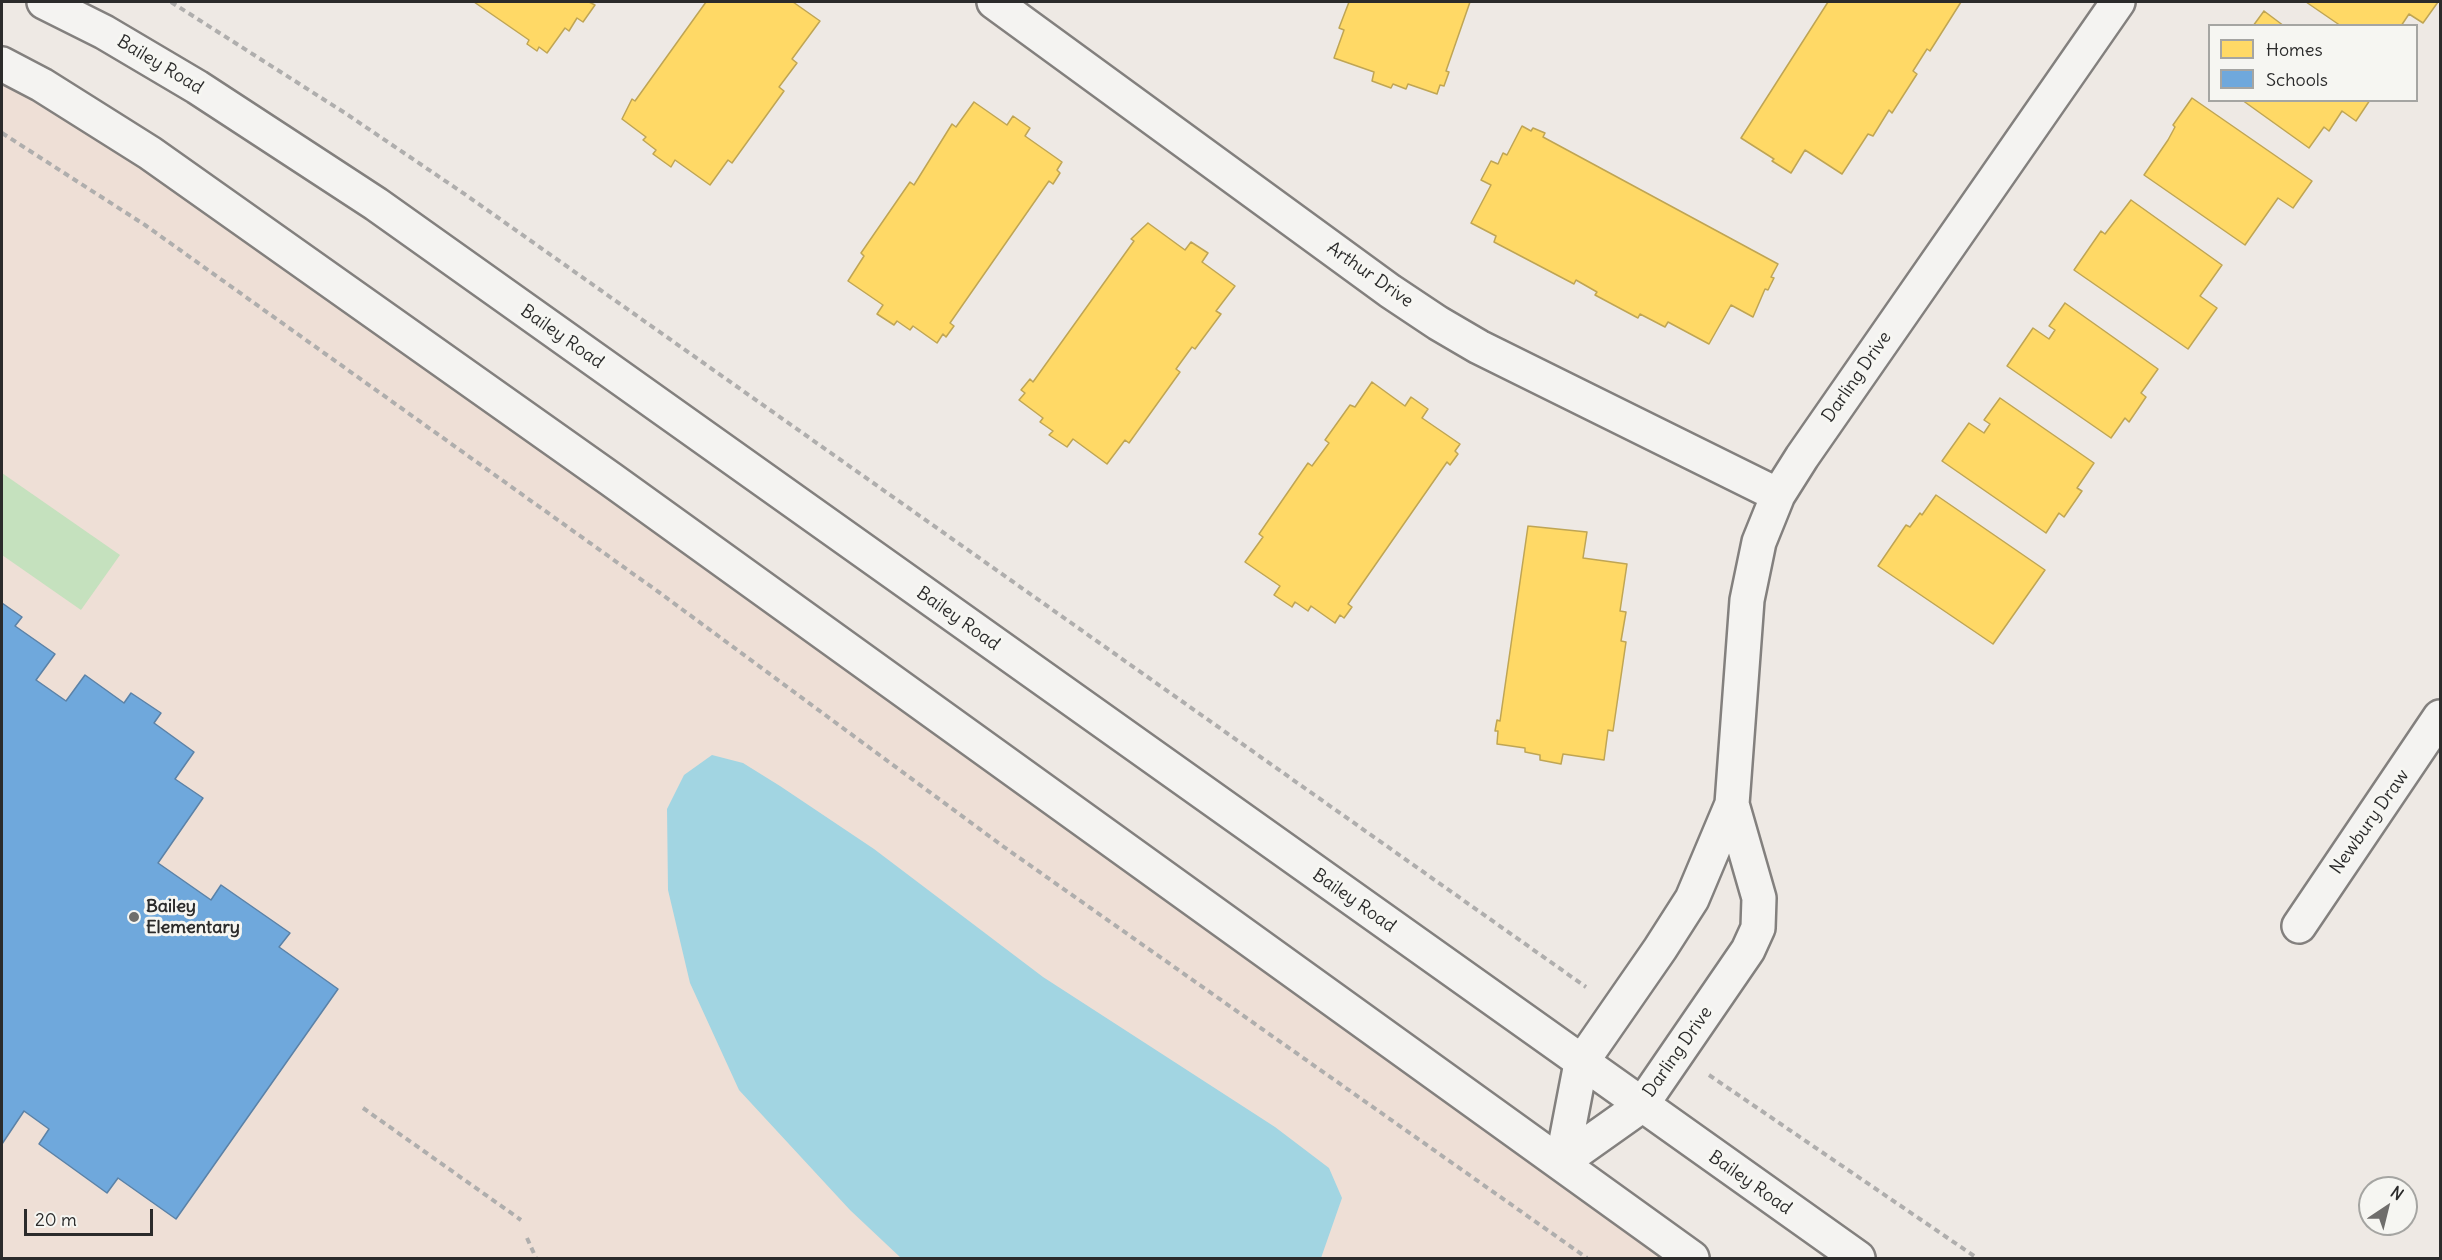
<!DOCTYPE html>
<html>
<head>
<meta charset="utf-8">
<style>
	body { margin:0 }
	#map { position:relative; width:2442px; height:1260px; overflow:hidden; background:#eee9e4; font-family:Delius,sans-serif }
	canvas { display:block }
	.frame { position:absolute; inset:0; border:3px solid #2b2b2b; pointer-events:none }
	.legend { position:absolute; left:2208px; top:24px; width:210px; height:78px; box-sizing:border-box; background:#f6f6f2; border:2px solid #a5a5a2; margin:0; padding:8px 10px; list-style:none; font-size:18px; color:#2b2b2b }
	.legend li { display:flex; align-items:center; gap:12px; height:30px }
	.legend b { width:30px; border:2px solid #a5a5a2 }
	.north { position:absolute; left:2358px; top:1176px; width:60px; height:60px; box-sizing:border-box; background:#f6f6f2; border:2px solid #a5a5a2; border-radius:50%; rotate:35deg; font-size:16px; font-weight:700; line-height:24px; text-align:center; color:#2b2b2b }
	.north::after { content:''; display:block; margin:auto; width:21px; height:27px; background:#6f6e6c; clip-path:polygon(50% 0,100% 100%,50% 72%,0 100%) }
	.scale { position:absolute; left:24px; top:1209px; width:129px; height:27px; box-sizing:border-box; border:3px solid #2b2b2b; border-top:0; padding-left:8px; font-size:18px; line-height:21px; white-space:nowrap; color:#2b2b2b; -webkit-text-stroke:4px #f6f6f2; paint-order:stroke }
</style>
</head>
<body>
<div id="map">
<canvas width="2442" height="1260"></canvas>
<div class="frame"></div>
<ul class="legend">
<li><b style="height:16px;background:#ffd966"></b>Homes</li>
<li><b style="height:16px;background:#6fa8dc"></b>Schools</li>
</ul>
<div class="north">N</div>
<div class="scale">20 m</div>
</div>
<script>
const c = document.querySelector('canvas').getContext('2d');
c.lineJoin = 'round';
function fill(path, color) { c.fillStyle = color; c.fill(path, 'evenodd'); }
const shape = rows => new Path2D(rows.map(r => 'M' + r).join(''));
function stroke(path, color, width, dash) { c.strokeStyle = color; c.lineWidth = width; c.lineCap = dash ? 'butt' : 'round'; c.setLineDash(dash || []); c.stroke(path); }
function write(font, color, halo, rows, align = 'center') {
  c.font = font + ' Delius,sans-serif'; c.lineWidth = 6; c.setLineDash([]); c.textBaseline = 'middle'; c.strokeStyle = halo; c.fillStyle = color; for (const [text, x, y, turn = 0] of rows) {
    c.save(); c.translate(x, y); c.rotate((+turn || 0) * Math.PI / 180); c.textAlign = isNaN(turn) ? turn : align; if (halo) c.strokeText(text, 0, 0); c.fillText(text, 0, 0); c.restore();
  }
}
const built = shape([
	[2,64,42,85,1666,1258,2,1258]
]);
const green = shape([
	[2,473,120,555,81,610,2,555]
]);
const water = shape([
	[712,755,743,763,780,786,874,849,1043,977,1275,1127,1329,1168,1342,1198,1321,1258,901,1258,850,1210,739,1090,690,983,668,890,667,809,684,775]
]);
const homes = shape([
	[474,2,589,2,595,5,583,22,577,18,569,31,565,28,547,53,539,47,537,51,527,44,529,40,474,2],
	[706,2,793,2,820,21,792,59,797,63,779,87,784,91,732,163,728,160,710,185,675,160,671,167,653,154,656,150,643,140,646,137,622,119,632,99,635,101,706,2],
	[1349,2,1470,2,1446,71,1449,72,1444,86,1440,85,1437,94,1408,84,1406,89,1393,84,1391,88,1372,81,1374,72,1334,58,1344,30,1339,28,1349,2],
	[1828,2,1961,2,1930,51,1927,49,1913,71,1917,74,1892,113,1889,110,1873,136,1868,134,1842,174,1805,150,1791,173,1772,161,1774,159,1741,138,1828,2],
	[2306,2,2438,2,2423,23,2409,14,2401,26,2341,26,2306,2],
	[2264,11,2284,26,2253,26,2264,11],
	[2192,98,2312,181,2293,208,2278,198,2245,245,2144,175,2168,140,2175,127,2173,125,2192,98],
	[2242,100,2370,100,2356,121,2342,111,2329,131,2324,127,2309,148,2242,100],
	[974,102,1007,125,1013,116,1030,128,1025,136,1062,162,1057,170,1060,173,1053,184,1049,181,950,323,954,326,946,337,943,334,937,343,913,326,910,330,897,321,894,325,877,314,883,305,848,281,864,256,861,253,910,182,914,185,952,124,956,127,974,102],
	[1522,126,1531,131,1533,128,1545,133,1543,137,1778,264,1771,277,1774,278,1768,290,1765,289,1753,317,1731,305,1709,344,1668,322,1665,327,1640,314,1638,318,1595,295,1597,292,1576,280,1574,284,1494,242,1496,236,1471,223,1491,185,1481,180,1491,161,1498,164,1503,153,1507,155,1522,126],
	[2131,200,2222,265,2200,296,2217,308,2188,349,2074,270,2101,231,2105,234,2131,200],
	[1148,223,1185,250,1191,242,1208,253,1202,262,1235,286,1216,311,1221,314,1195,349,1192,347,1176,369,1180,372,1129,443,1125,440,1107,464,1073,439,1067,447,1049,435,1053,431,1040,422,1043,418,1019,400,1025,393,1021,390,1030,379,1033,382,1134,241,1131,239,1148,223],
	[2065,303,2158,369,2141,393,2146,397,2129,422,2125,418,2111,438,2007,366,2033,328,2049,339,2055,330,2049,326,2065,303],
	[1372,382,1405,406,1411,397,1428,409,1422,418,1460,444,1455,451,1458,454,1450,465,1447,462,1348,604,1352,607,1344,618,1340,615,1335,623,1311,606,1308,611,1295,602,1292,607,1274,595,1280,586,1245,562,1263,537,1259,534,1308,463,1312,466,1329,443,1325,440,1350,405,1355,407,1372,382],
	[2000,398,2094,463,2077,488,2082,491,2064,517,2059,513,2046,533,1942,461,1969,423,1984,433,1990,424,1984,420,2000,398],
	[1936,495,2045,570,1993,644,1878,566,1906,525,1910,527,1920,513,1922,515,1936,495],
	[1528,526,1587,532,1583,558,1627,564,1620,611,1626,612,1621,641,1626,642,1613,731,1608,730,1604,760,1563,754,1561,764,1540,760,1540,755,1525,752,1525,748,1497,744,1498,731,1495,731,1497,720,1500,721,1528,526]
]);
const schools = shape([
	[2,603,22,617,15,626,55,654,36,680,66,701,85,675,124,703,131,693,161,713,154,723,194,752,175,779,203,798,158,863,211,900,221,885,290,933,279,947,338,989,176,1219,118,1178,107,1193,39,1144,49,1129,24,1111,2,1144,2,603]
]);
const path = shape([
	[171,2,345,113,466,195,1586,987],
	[2,133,145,225,660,593,1004,847,1587,1258],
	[1709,1075,1977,1258],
	[363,1108,521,1220],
	[527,1238,536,1258]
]);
const minor = shape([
	[994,2,1390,291,1438,323,1479,347,1778,495],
	[2299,926,2440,717],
	[1562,1162,1581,1063,1660,949,1692,899,1732,804,1747,600,1759,542,1778,495,1802,457,2118,2],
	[1562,1162,1641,1106,1748,950,1758,928,1759,898,1732,804]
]);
const secondary = shape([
	[44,2,104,32,197,87,376,204,1858,1258],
	[2,64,42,85,150,153,612,480,1692,1258]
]);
const markers = [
	[134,917,6,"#6f6e6c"]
];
const streetNames = [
	["Bailey Road",160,65,31],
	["Arthur Drive",1370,275,35],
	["Bailey Road",562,337,35],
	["Darling Drive",1857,377,-55],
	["Bailey Road",958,619,35],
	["Newbury Draw",2370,822,-55],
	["Bailey Road",1354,901,35],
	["Darling Drive",1678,1052,-55],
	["Bailey Road",1750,1183,35]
];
const poiNames = [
	["Bailey",146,907],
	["Elementary",146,928]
];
fill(built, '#eedfd6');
fill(green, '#c5e1be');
fill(water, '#a2d5e2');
fill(homes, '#ffd966');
stroke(homes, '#bfa554', 1.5);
fill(schools, '#6fa8dc');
stroke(schools, '#5b82a7', 1.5);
stroke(minor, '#83807e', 38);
stroke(secondary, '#83807e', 38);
stroke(path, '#afaead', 4, [6, 4.5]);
stroke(minor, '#f4f3f1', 33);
stroke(secondary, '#f4f3f1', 33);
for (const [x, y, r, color] of markers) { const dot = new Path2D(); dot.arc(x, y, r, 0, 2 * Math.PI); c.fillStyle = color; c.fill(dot); stroke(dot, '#f6f6f2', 2); }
write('18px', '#2b2b2b', '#f6f6f2', streetNames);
write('bold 18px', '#2b2b2b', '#f6f6f2', poiNames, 'left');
</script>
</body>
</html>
